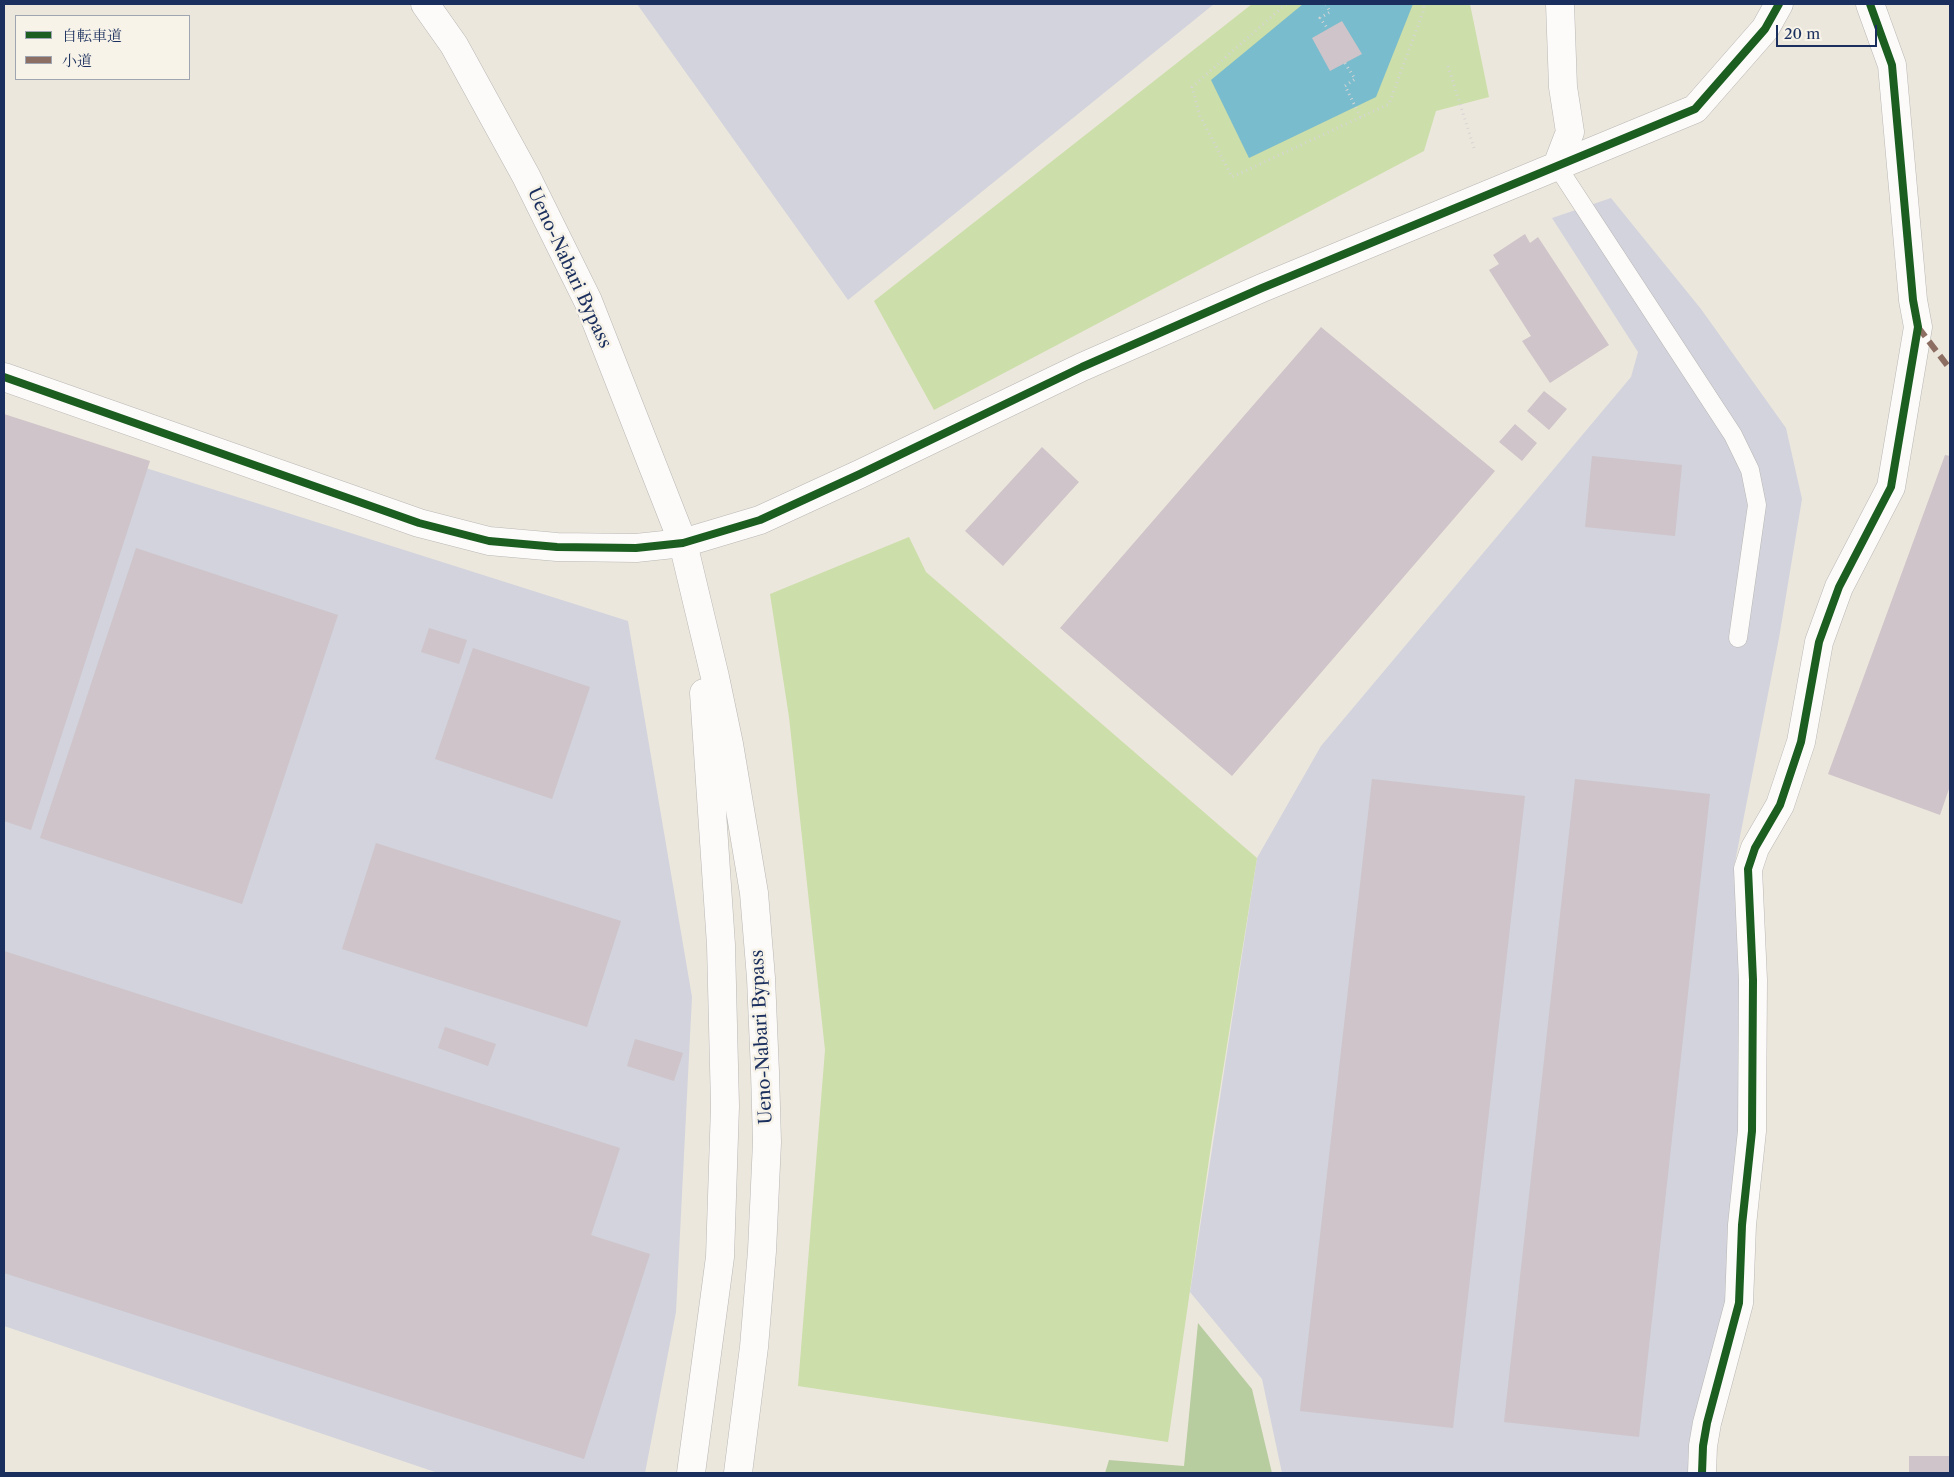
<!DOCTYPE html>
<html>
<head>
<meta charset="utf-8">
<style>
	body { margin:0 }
	#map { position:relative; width:1954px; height:1477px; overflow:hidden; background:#ece7dc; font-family:"Libre Caslon Text","Noto Serif JP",serif }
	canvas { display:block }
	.frame { position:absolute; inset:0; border:5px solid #1b2f5e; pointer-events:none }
	.legend { position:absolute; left:15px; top:15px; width:175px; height:65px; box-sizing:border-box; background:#f7f3e8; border:1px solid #9fa5b1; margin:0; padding:6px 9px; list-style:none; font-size:15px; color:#1b2f5e }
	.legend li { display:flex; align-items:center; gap:10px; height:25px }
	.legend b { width:25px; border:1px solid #9fa5b1 }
	.scale { position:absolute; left:1776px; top:25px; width:101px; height:22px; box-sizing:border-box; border:2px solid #1b2f5e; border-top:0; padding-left:6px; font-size:15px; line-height:18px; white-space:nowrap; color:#1b2f5e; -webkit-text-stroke:4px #f7f3e8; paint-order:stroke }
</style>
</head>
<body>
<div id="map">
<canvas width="1954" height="1477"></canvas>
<div class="frame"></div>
<ul class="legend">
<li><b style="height:6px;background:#1b5e20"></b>自転車道</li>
<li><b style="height:6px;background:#8d6e63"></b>小道</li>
</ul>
<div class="scale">20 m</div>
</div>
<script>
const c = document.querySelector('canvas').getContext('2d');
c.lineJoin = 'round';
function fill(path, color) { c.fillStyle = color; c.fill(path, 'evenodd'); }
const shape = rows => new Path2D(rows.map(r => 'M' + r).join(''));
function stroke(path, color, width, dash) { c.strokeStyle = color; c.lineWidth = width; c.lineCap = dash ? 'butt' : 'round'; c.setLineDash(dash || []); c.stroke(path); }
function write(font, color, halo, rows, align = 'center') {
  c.font = font + ' "Libre Caslon Text",serif'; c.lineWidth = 5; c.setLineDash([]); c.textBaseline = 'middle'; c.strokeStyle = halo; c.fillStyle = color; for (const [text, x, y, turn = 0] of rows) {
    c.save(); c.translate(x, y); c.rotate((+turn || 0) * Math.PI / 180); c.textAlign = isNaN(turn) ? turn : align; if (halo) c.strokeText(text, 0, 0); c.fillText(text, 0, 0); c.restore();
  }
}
const industrial = shape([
	[637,4,1214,4,848,300],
	[1611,198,1701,309,1786,428,1802,499,1779,638,1734,867,1747,1062,1732,1297,1692,1473,1282,1473,1262,1379,1190,1292,1257,858,1321,746,1631,377,1638,352,1552,218],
	[4,423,628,621,692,997,676,1312,645,1473,438,1473,4,1326]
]);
const green = shape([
	[1252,4,1470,4,1489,97,1436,111,1424,151,934,410,874,301],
	[909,537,926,572,1257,858,1212,1139,1168,1442,798,1386,825,1050,789,717,770,594]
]);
const forest = shape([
	[1198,1323,1252,1389,1272,1473,1105,1473,1109,1460,1184,1466]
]);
const water = shape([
	[1303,4,1413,4,1376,97,1249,158,1211,80]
]);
const building = shape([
	[1342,21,1362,54,1330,71,1312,38],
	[1525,234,1530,243,1538,237,1609,345,1550,383,1522,341,1531,336,1489,270,1499,264,1493,255],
	[1321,327,1495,471,1232,776,1060,628],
	[1544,391,1567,409,1549,430,1527,411],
	[4,414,150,461,31,830,4,821],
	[1515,424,1537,443,1522,461,1499,442],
	[1042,447,1079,482,1003,566,965,531],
	[1945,455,1950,456,1950,786,1940,815,1828,774],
	[1592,456,1682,465,1675,536,1585,527],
	[136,548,338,615,242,904,40,838],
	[429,628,467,640,459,664,421,652],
	[473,648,590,687,552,799,435,759],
	[1372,779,1525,796,1453,1428,1300,1411],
	[1575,779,1710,794,1639,1437,1504,1422],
	[376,843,621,921,587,1027,342,949],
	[4,951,620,1148,591,1235,650,1254,584,1459,4,1273],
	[445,1027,496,1044,488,1066,438,1048],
	[635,1039,683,1053,674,1081,627,1066],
	[1909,1456,1950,1456,1950,1473,1909,1473]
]);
const path = shape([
	[1286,4,1192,87,1200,116,1232,177,1389,104,1423,12,1424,4],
	[1326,4,1330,12,1320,18,1328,29],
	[1345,63,1355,79,1345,86,1361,118],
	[1448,66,1474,148]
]);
const lane = shape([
	[1557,166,1733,435,1750,470,1757,505,1738,638]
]);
const street = shape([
	[1557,166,1695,109,1765,29,1779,4],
	[1702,1473,1703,1446,1707,1423,1739,1303,1742,1225,1752,1131,1753,980,1748,869,1755,848,1780,805,1801,742,1819,642,1839,587,1891,487,1918,327,1913,300,1892,65,1870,4]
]);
const secondary = shape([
	[4,377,419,523,489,541,557,547,636,548,683,543,760,520,860,474,1082,367,1262,288,1557,166,1570,132,1563,87,1560,4]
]);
const highway = shape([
	[425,4,454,45,526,176,588,301,683,543,715,677,729,744,754,893,761,978,765,1072,767,1142,762,1251,754,1347,738,1473],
	[691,1473,720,1257,725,1106,721,945,704,693]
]);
const quiet = shape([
	[1918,327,1950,369]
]);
const cycleway = shape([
	[4,377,419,523,489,541,557,547,636,548,683,543,760,520,860,474,1082,367,1262,288,1695,109,1765,29,1779,4],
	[1702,1473,1703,1446,1707,1423,1739,1303,1742,1225,1752,1131,1753,980,1748,869,1755,848,1780,805,1801,742,1819,642,1839,587,1891,487,1918,327,1913,300,1892,65,1870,4]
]);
const streetNames = [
	["Ueno-Nabari Bypass",569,268,65],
	["Ueno-Nabari Bypass",762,1037,-93]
];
fill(industrial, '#d2d3dd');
fill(green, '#ccdeaa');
fill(forest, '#b7cda0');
fill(water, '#79bccd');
fill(building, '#cec4c9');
stroke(lane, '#b8b7b4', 19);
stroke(street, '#b8b7b4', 29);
stroke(secondary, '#b8b7b4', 29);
stroke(highway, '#b8b7b4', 29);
stroke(path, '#d6d5d5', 3, [1, 4]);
stroke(lane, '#fcfbfa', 18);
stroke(street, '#fcfbfa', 28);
stroke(secondary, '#fcfbfa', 28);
stroke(highway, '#fcfbfa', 28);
stroke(quiet, '#8d6e63', 6, [12, 6]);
stroke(cycleway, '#1b5e20', 8);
write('18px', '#1b2f5e', '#f7f3e8', streetNames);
</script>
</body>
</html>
